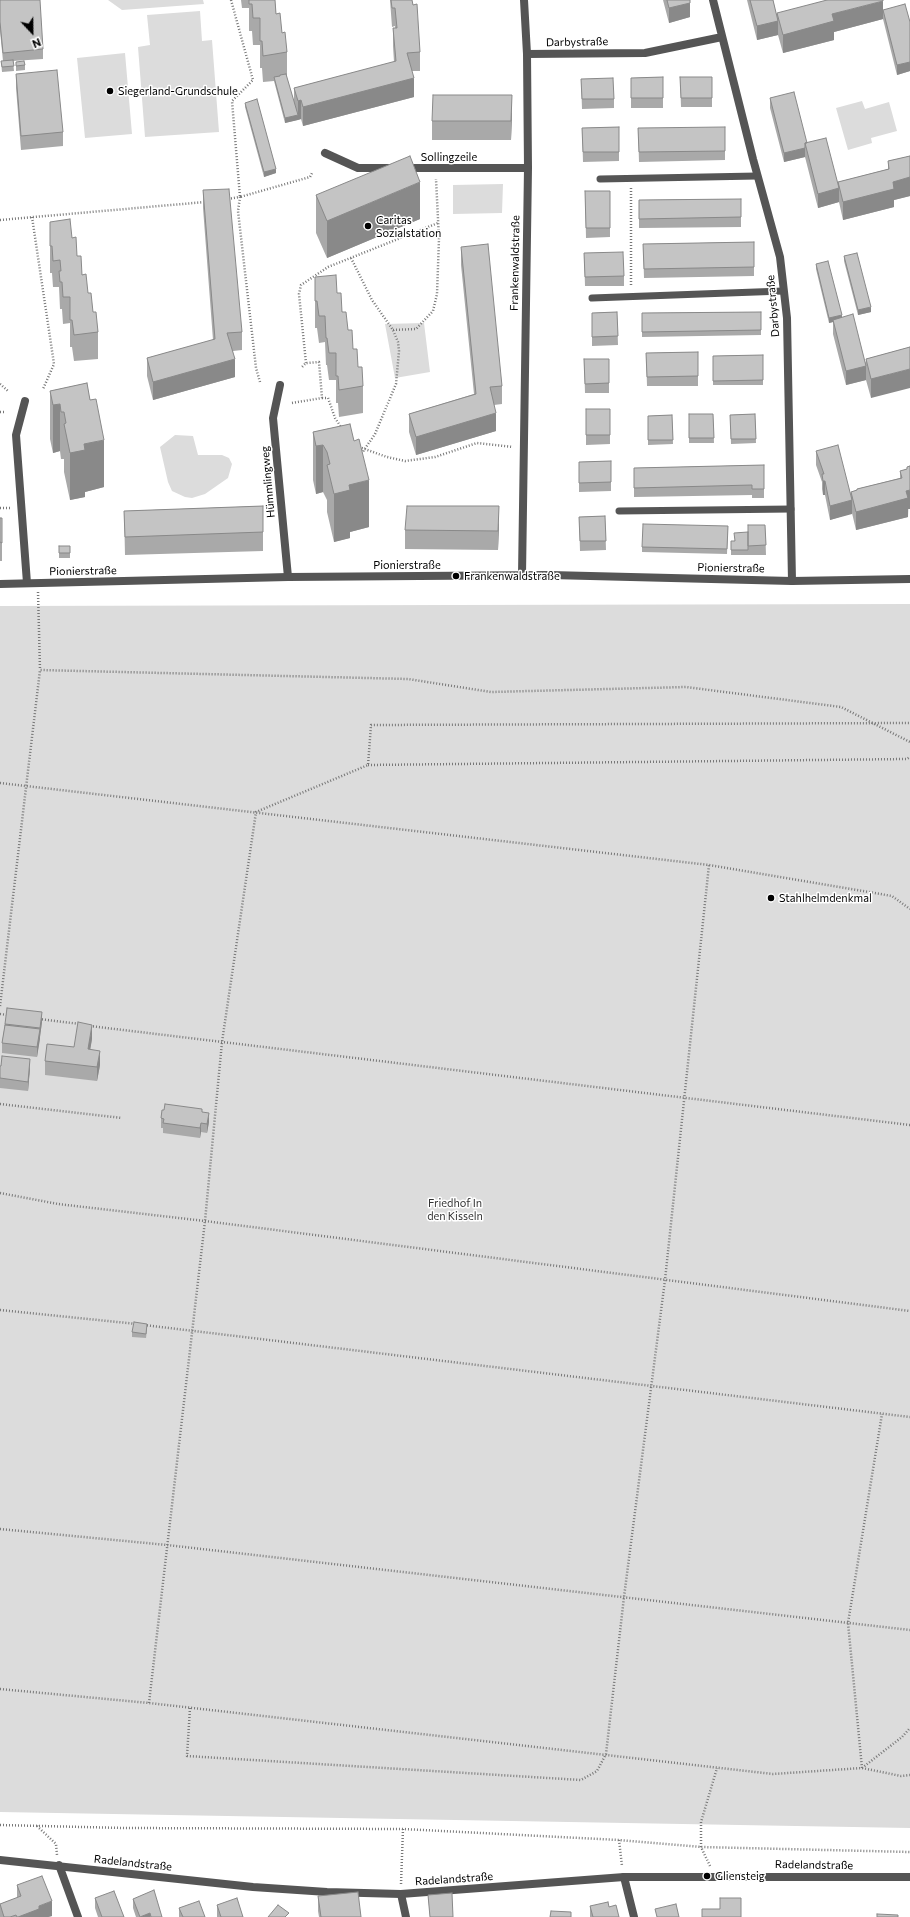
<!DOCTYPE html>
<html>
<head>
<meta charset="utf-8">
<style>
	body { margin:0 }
	#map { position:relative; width:910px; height:1917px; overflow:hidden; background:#fff; font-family:Commissioner,sans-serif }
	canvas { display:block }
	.north { position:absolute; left:12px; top:12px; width:40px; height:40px; -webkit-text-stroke:3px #fff; paint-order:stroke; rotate:158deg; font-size:11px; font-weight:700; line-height:16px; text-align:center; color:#000 }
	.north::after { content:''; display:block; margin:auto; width:14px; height:18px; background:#000; clip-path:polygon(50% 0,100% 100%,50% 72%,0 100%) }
</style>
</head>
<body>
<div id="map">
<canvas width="910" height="1917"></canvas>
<div class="north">N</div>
</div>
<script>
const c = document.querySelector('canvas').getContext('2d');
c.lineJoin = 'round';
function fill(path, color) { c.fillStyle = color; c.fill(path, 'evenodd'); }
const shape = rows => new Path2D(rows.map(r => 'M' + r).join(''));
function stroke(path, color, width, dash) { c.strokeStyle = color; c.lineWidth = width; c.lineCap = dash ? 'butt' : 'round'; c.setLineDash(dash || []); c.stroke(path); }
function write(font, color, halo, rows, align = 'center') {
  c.font = font + ' Commissioner,sans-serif'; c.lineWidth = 3; c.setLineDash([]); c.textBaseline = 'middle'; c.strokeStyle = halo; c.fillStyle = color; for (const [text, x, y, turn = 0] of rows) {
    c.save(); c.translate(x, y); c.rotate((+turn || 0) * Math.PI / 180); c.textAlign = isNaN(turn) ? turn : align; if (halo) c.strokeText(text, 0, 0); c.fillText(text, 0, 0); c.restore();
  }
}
const green = shape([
	[108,0,203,0,204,4,122,10],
	[200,11,202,41,212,40,219,132,145,137,138,47,150,45,147,15],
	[125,53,132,134,85,138,77,58],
	[862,101,865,109,889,102,897,131,871,138,872,143,848,150,836,108],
	[503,184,502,213,453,214,453,185],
	[424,323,430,372,395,378,385,324],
	[175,435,193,436,198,455,222,455,229,458,232,464,228,478,205,494,192,498,185,497,172,491,168,482,160,447],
	[910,604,910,1828,0,1812,0,606]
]);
const path = shape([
	[231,0,253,80,232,101,240,197,310,177,312,173],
	[631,188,631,287],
	[228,199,240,197,238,211,256,368,260,382],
	[32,217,54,364,43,389],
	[0,220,205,202],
	[351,258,372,300,393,330,398,342,399,351,396,384,375,434,362,453],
	[393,330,416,329,433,311,437,294,439,239,436,179],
	[306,363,299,294,301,285,328,267,438,223],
	[0,384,8,391],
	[322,398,328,398,335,418,341,427],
	[292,403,322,398,319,362,306,363,301,368],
	[0,412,4,412],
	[359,447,387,457,405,461,435,457,477,443,513,447],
	[0,508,11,508],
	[38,592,40,670],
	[368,765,907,759,910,757],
	[0,783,709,865,892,896,910,909],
	[0,1006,40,670,408,679,491,692,686,687,841,707,910,742],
	[0,1014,8,1015],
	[39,1019,80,1024],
	[90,1026,910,1125],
	[0,1104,122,1118],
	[0,1193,58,1204,205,1221,910,1311],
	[0,1310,137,1324],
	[144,1325,910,1417],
	[0,1529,167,1545,910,1630],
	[0,1689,149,1703,773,1774,862,1768,901,1776,910,1775],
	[149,1703,205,1221,222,1042,256,812,368,765,371,725,910,723],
	[190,1708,187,1756,581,1780,597,1771,606,1754,624,1597,665,1280,709,865],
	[862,1768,848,1623,882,1414],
	[862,1768,902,1737,910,1728],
	[0,1825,124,1828,403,1829,619,1840,701,1847,910,1852],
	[37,1826,56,1844,57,1855],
	[619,1840,622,1866],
	[710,1866,701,1847,701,1822,717,1768],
	[401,1884,403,1829]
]);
const service = shape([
	[600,179,757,176],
	[592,298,783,291],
	[619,511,791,509]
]);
const minor = shape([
	[713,0,753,159,780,257,787,318,792,581],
	[527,54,645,53,722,37],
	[325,153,358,168,393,168],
	[405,168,528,168],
	[280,385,273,418,288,577],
	[25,401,16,435,27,583],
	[522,575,528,168,527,54,524,0],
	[59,1865,78,1917],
	[624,1877,634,1917],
	[401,1894,406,1917]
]);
const tertiary = shape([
	[0,584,288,577,550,575,792,581,910,579],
	[0,1860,253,1887,327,1892,401,1894,624,1877,910,1877]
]);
const wall = shape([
	[0,0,43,49,43,59,13,61,14,71,2,72,1,61,3,61,0,31],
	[241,0,275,0,276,14,287,52,287,78,294,103,294,88,394,62,393,46,393,28,395,28,395,26,392,27,390,0,412,0,420,52,420,71,412,71,414,97,303,126,301,119,285,123,274,81,263,82,262,68,260,68,260,45,253,45,252,31,249,31,249,8,242,8],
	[663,0,690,0,690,17,669,23],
	[747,0,773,0,777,18,777,13,883,10,910,22,910,71,897,75,883,19,834,32,834,40,783,53,778,35,757,40],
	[16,62,25,65,25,70,16,71],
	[16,74,63,132,63,146,21,150,16,88],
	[663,77,663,108,631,108,631,78],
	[680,77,712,77,712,107,681,107],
	[581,79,614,99,614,108,582,109],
	[770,98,807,143,838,186,838,182,888,169,888,161,910,156,910,196,894,200,894,207,843,220,839,202,818,208,805,157,784,162,770,108],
	[245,103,276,173,264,177,245,107],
	[512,113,511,140,432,140,432,121],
	[619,127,619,161,583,162,582,128],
	[638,128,725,151,725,160,639,162],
	[203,190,242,332,242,350,233,351,235,377,153,400,147,376,147,358,213,340,203,208],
	[585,191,610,191,610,237,586,238],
	[316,195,420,219,327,258,316,233],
	[741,199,741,227,639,228,639,200],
	[72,238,98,332,98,359,74,361,72,347,70,347,70,323,63,324,62,309,60,309,59,287,53,287,52,273,50,273,50,246],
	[754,242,754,276,644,278,643,244],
	[461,247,502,386,502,404,494,405,496,431,416,455,409,432,409,414,474,394,461,265],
	[584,253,624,276,624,286,585,286],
	[844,256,871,312,858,315,844,261],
	[816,264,842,317,866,363,866,359,910,347,871,398,866,380,846,385,833,334,833,322,829,323,816,269],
	[315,277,337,293,363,386,363,413,339,417,338,403,336,403,336,380,329,380,327,365,326,365,325,342,319,343,317,328,315,328],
	[617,312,618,345,592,346,592,313],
	[761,312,761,335,642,337,642,313],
	[698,352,698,386,647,386,646,353],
	[763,355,763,385,713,385,713,356],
	[584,359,609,359,609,393,585,393],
	[87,383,104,487,85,492,85,497,70,500,64,472,64,459,61,459,60,451,53,453,50,439,50,391],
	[586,409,610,409,610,444,586,445],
	[689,414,713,414,714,443,689,443],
	[755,414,756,443,731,444,730,415],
	[672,415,673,444,648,445,648,416],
	[350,424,369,527,350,532,350,538,334,542,327,512,327,500,323,492,316,494,313,480,313,432],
	[816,451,851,497,851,492,857,490,857,489,900,478,900,471,907,469,907,467,910,466,908,517,856,530,852,513,830,520,825,495,823,495,822,489,822,482,816,465],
	[611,461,611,491,579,492,579,462],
	[764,465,764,498,752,498,752,495,634,497,634,468],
	[263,506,263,551,125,555,124,511],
	[605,516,606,550,580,551,579,517],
	[0,518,2,518,2,561,0,561],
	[499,524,498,550,405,549,405,530],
	[765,525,766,555,731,555,731,541,734,541,748,532],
	[728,526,727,554,642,552,642,547],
	[59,546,70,546,70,558,59,558],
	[42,1022,37,1057,2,1053,2,1043,5,1024],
	[92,1039,90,1049,100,1065,97,1081,45,1075,45,1061],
	[0,1066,30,1068,28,1091,0,1088],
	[202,1112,209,1122,207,1133,201,1132,200,1138,163,1133,163,1128,161,1128,161,1118],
	[147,1329,146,1338,132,1337,132,1332],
	[17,1885,52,1916,48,1917,0,1917,0,1904,17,1898],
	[428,1895,453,1917,430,1917],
	[318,1896,361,1917,319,1917,318,1911],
	[95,1898,124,1917,98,1917,95,1908],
	[133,1899,162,1917,136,1917,133,1908],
	[217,1905,243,1917,217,1917],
	[590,1906,609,1907,619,1917,590,1917],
	[179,1908,205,1917,179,1917]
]);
const shadedWall = shape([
	[883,1,883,19,834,32,834,40,783,53,783,35,832,14],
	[690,3,690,17,669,23,669,8],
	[778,21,778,35,757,40,757,26],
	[910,62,910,71,897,75,897,65],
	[414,78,414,97,303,126,303,107],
	[512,95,512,113,511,140,511,121],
	[301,100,301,119,298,120,298,101],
	[298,115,298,120,285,123,285,118],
	[805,148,805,157,784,162,784,153],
	[276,169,276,173,264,177,264,172],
	[910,177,910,196,894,200,894,207,843,220,843,202,893,182],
	[420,182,420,219,327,258,327,221],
	[839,188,839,202,818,208,818,194],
	[871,307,871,312,858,315,858,310],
	[842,315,842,320,833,320,833,322,829,323,829,318],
	[235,359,235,377,153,400,153,382],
	[866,366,866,380,846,385,846,371],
	[910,369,910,388,871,398,871,379],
	[60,404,60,451,53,453,53,405],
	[496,413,496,431,416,455,416,437],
	[104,440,104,487,85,492,85,497,70,500,70,453,84,444],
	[323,445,323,492,316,494,316,446],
	[369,480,369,527,350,532,350,538,334,542,334,494,349,485],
	[823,481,825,481,825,495,823,495],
	[910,490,910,509,908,509,908,517,856,530,856,512,906,491],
	[852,500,852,514,830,520,830,506],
	[499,506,499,524,498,550,498,531],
	[42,1012,42,1022,40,1037,40,1028],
	[92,1025,92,1039,88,1063,88,1049],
	[40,1029,40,1039,37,1057,37,1047],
	[100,1051,100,1065,97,1081,97,1067],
	[30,1059,30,1068,28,1091,28,1082],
	[209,1113,209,1122,207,1133,207,1124],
	[201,1123,201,1132,200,1138,200,1128],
	[52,1901,52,1916,48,1917,18,1917,39,1906],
	[150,1913,150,1917,140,1917]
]);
const building = shape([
	[0,0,40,0,43,49,3,53,0,22,0,0],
	[249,0,275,0,276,14,280,13,282,33,285,32,287,52,263,56,262,41,260,41,260,18,253,18,252,4,249,4,249,0],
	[391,0,412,0,413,5,417,4,420,52,407,53,414,78,303,107,301,100,298,101,294,88,396,61,393,28,397,28,395,8,392,8,391,0],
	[667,0,690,0,690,3,669,8,667,0],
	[750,0,773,0,778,21,757,26,750,0],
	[827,0,883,0,883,1,832,14,834,21,783,35,777,13,827,0],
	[905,4,910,22,910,62,897,65,883,10,905,4],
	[13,60,14,66,2,67,1,61,13,60],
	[24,61,25,65,16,66,16,62,24,61],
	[57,70,63,132,21,136,16,74,57,70],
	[286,74,298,115,285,118,274,77,280,76,280,75,286,74],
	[663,77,663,98,631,98,631,78,663,77],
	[680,77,712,77,712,98,681,98,680,77],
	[613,78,614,99,582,99,581,79,613,78],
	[794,92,807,143,805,143,805,148,784,153,770,98,794,92],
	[433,95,512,95,511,121,432,121,433,95],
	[257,99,276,169,264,172,245,103,257,99],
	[619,127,619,152,583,152,582,128,619,127],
	[725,127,725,151,639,152,638,128,725,127],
	[826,138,839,188,818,194,805,143,826,138],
	[410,156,420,182,327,221,316,195,410,156],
	[910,156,910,177,893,182,894,189,843,202,838,182,889,169,888,161,910,156],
	[229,189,242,332,227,333,235,359,153,382,147,358,215,339,203,190,229,189],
	[585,191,610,191,610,228,586,228,585,191],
	[741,199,741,217,639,219,639,200,741,199],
	[70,219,72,238,76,237,77,256,81,256,82,275,86,274,88,293,91,293,93,312,96,312,98,332,74,335,72,320,70,320,70,297,63,297,62,282,60,282,59,271,61,271,60,260,53,261,52,246,50,246,50,222,70,219],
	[754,242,754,267,644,269,643,244,754,242],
	[488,244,502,386,490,387,496,413,416,437,409,414,476,394,461,247,488,244],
	[623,252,624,276,585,277,584,253,623,252],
	[857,253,871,307,858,310,844,256,857,253],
	[828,261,842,315,829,318,816,264,828,261],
	[336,275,337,293,341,293,342,312,346,312,348,330,352,330,353,349,357,349,358,367,362,367,363,386,339,390,338,376,336,376,336,353,329,353,327,338,326,338,325,316,319,316,317,301,315,301,315,277,336,275],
	[617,312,618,336,592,337,592,313,617,312],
	[761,312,761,330,642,332,642,313,761,312],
	[853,314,866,366,846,371,833,320,853,314],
	[910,347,910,369,871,379,866,359,910,347],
	[698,352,698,376,647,377,646,353,698,352],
	[763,355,763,380,713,381,713,356,763,355],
	[584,359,609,359,609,383,585,384,584,359],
	[87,383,90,400,96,399,104,440,84,444,85,450,70,453,64,424,66,423,64,412,61,412,60,404,53,405,50,391,87,383],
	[586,409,610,409,610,435,586,435,586,409],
	[689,414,713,414,714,438,689,438,689,414],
	[755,414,756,439,731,439,730,415,755,414],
	[672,415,673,440,648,440,648,416,672,415],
	[350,424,354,441,359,439,369,480,349,485,350,490,334,494,327,465,330,464,327,452,323,445,316,446,313,432,350,424],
	[838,445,852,500,830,506,825,481,823,481,822,474,824,474,816,451,838,445],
	[611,461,611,482,579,483,579,462,611,461],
	[764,465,764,489,752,489,752,485,634,488,634,468,764,465],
	[910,466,910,490,906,491,908,498,856,512,851,492,857,490,857,489,902,478,900,471,907,469,907,467,910,466],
	[263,506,263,532,125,537,124,511,263,506],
	[407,506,499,506,498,531,405,530,407,506],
	[605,516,606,541,580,541,579,517,605,516],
	[0,518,2,518,2,543,0,542,0,518],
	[643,524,728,526,727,549,642,547,643,524],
	[748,525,765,525,766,545,748,546,748,525],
	[748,532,748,550,731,550,731,541,735,541,734,533,748,532],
	[59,546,70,546,70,553,59,553,59,546],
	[7,1008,42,1012,40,1028,5,1024,7,1008],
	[78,1022,92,1025,88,1049,100,1051,97,1067,45,1061,47,1044,74,1047,78,1022],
	[5,1025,40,1029,37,1047,2,1043,5,1025],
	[2,1056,30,1059,28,1082,0,1078,0,1066,1,1066,2,1056],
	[165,1104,202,1109,202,1112,209,1113,207,1124,201,1123,200,1128,163,1123,164,1119,161,1118,162,1110,164,1110,165,1104],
	[134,1322,147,1324,146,1334,132,1332,134,1322],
	[42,1876,52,1901,39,1906,39,1909,18,1917,17,1917,16,1915,10,1917,4,1917,0,1904,21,1896,17,1885,42,1876],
	[154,1890,162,1917,151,1917,150,1913,140,1917,133,1899,154,1890],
	[114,1891,124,1917,102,1917,95,1898,114,1891],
	[358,1892,361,1917,321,1917,318,1896,358,1892],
	[452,1893,453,1917,430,1917,428,1895,452,1893],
	[237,1898,243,1917,221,1917,217,1905,237,1898],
	[720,1898,741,1898,741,1917,702,1917,702,1909,720,1909,720,1898],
	[199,1901,205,1917,183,1917,179,1908,199,1901],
	[608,1902,609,1907,616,1905,619,1917,593,1917,590,1906,608,1902],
	[676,1904,679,1917,657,1917,655,1909,676,1904],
	[278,1905,289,1913,285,1917,268,1917,278,1905],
	[551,1911,571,1912,571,1917,550,1917,551,1911],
	[877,1914,898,1915,898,1917,877,1917,877,1914]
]);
const markers = [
	[110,91,4,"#000"],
	[368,226,4,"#000"],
	[456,576,4,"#000"],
	[771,898,4,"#000"],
	[707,1876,4,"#000"]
];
const streetNames = [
	["Darbystraße",577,42,-1],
	["Sollingzeile",449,157],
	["Frankenwaldstraße",515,263,-89],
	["Darbystraße",773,306,-95],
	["Hümmlingweg",268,482,-95],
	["Pionierstraße",407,565],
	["Pionierstraße",731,568,1],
	["Pionierstraße",83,571,-1],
	["Radelandstraße",133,1863,6],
	["Radelandstraße",814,1865,1],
	["Radelandstraße",454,1879,-4]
];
const poiNames = [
	["Siegerland-Grundschule",118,91],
	["Caritas",376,220],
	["Sozialstation",376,233],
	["Frankenwaldstraße",464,576],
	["Stahlhelmdenkmal",779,898],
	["Gliensteig",715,1876]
];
const parkNames = [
	["Friedhof In",455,1203],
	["den Kisseln",455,1216]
];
fill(green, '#dcdcdc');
stroke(path, '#777', 2.5, [1, 2]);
stroke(service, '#555', 7);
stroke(minor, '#555', 8);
stroke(tertiary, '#555', 8);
fill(wall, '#a9a9a9');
fill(shadedWall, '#898989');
fill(building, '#c4c4c4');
stroke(building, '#898989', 1);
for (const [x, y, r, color] of markers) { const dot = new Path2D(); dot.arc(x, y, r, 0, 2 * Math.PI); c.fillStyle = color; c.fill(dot); stroke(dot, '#fff', 1.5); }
write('11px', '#000', '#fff', streetNames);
write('11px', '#000', '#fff', poiNames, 'left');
write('11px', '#333', '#fff', parkNames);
</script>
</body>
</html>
